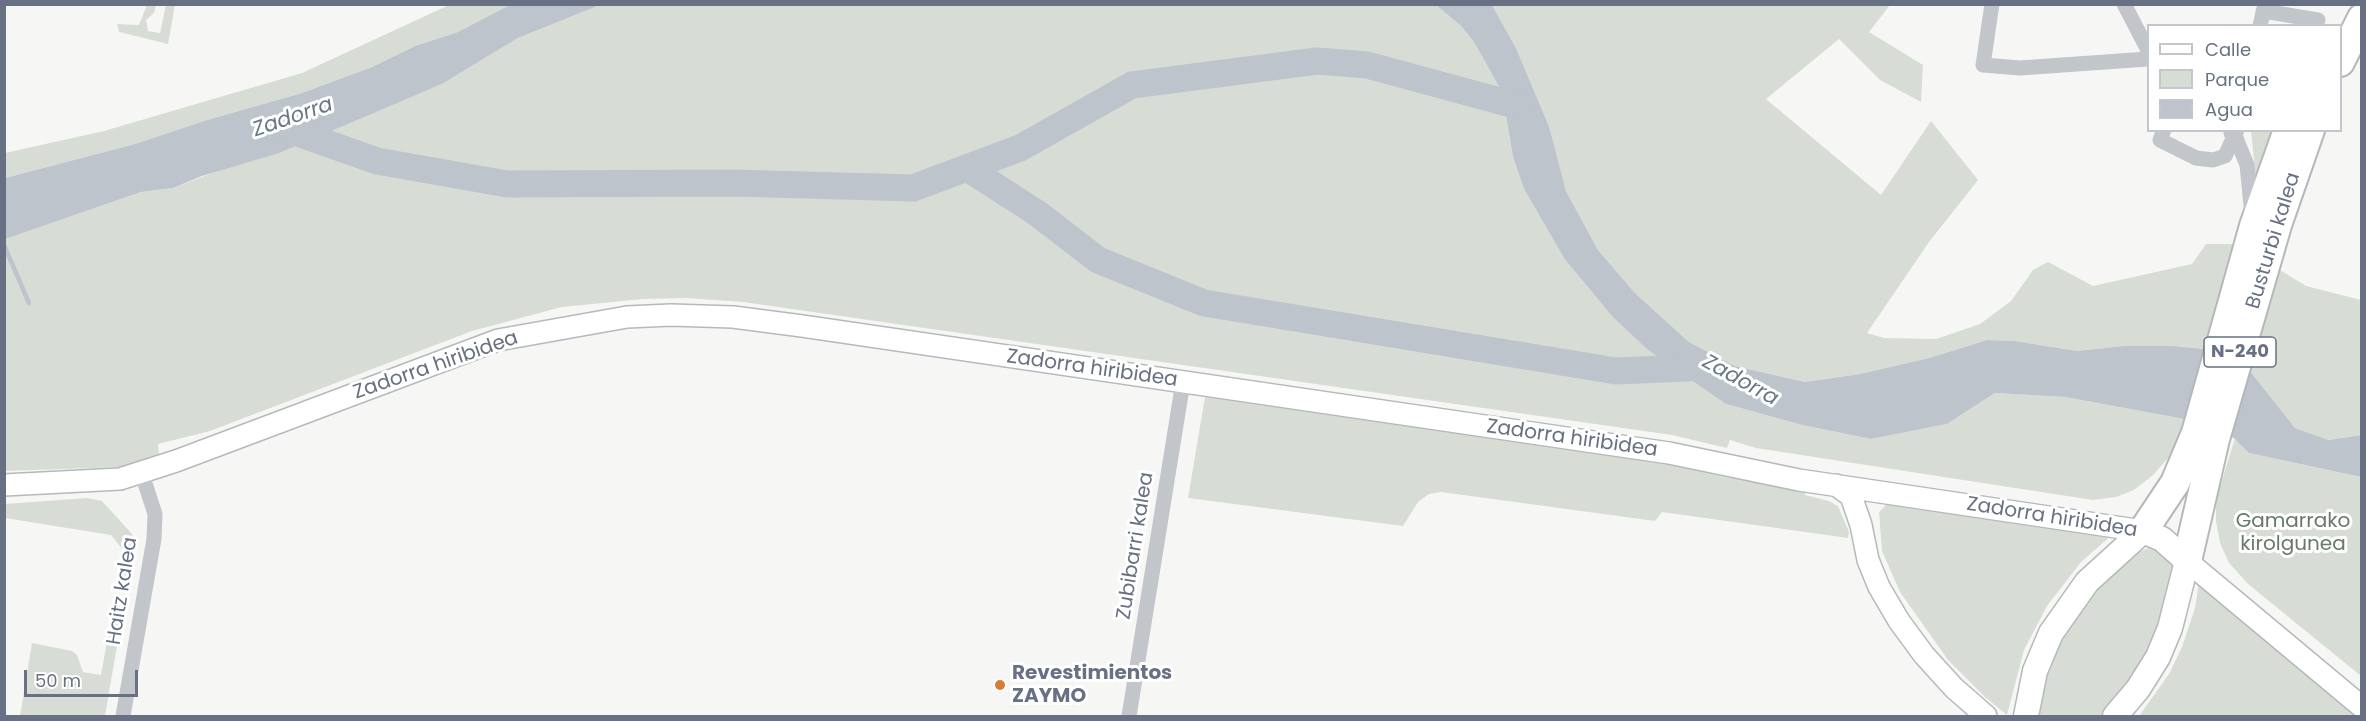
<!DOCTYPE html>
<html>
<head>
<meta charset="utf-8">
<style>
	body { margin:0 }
	#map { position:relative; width:2366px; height:721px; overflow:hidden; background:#f6f7f4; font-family:Poppins,sans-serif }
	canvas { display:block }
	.frame { position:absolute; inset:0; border:6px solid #687183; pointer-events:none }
	.legend { position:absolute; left:2147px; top:24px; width:195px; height:108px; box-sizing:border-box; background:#fff; border:2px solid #c3c6cd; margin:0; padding:8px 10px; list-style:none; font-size:18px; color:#687183 }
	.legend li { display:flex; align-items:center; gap:12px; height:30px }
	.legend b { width:30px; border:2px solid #c3c6cd }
	.scale { position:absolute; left:24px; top:670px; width:114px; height:27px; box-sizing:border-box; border:3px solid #687183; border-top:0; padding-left:8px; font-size:18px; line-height:21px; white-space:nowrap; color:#687183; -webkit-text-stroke:4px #fff; paint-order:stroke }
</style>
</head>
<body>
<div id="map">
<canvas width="2366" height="721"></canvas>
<div class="frame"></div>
<ul class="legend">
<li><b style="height:8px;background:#fff"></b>Calle</li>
<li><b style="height:16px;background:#d7ddd5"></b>Parque</li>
<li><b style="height:16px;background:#bdc4cb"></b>Agua</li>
</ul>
<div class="scale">50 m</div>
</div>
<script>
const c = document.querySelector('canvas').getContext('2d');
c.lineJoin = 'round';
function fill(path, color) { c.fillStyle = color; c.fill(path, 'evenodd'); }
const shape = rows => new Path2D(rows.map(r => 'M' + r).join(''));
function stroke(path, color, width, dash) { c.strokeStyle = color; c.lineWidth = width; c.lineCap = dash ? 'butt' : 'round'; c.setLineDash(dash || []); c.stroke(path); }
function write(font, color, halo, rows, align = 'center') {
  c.font = font + ' Poppins,sans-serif'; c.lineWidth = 6; c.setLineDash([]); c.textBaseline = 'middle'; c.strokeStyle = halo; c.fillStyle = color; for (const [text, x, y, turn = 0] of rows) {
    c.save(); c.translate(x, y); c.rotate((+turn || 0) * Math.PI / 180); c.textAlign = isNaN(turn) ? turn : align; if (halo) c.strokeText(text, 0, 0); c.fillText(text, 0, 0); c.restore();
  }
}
const green = shape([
	[147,5,156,5,154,13,146,20,148,31,160,33,166,5,175,5,168,44,119,32,117,24,139,25],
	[449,5,512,5,458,32,415,46,372,67,302,93,207,120,135,144,5,178,5,153,104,131,302,73],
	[600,5,1436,5,1461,26,1474,42,1502,92,1513,157,1524,189,1564,258,1726,404,1802,425,1871,439,1947,424,1995,393,2065,397,2184,419,2171,455,2153,475,2134,490,2116,497,2093,500,1756,448,1730,440,1727,448,1672,435,743,302,686,298,643,299,562,307,472,331,210,431,158,444,159,454,121,467,5,471,4,239,141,192,173,188,378,110,442,84,518,38],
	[1492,5,1890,5,1869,32,1923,65,1921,102,1880,80,1839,39,1766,99,1881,195,1931,121,1978,180,1929,242,1867,333,1884,338,1936,339,1980,324,2011,301,2033,270,2048,262,2093,286,2192,264,2206,244,2236,244,2218,302,2269,306,2280,270,2306,286,2361,300,2361,435,2329,440,2295,428,2235,352,2174,346,2123,346,2077,351,2015,341,1987,340,1929,358,1860,374,1805,382,1735,366,1689,342,1635,293,1598,250,1566,191,1548,127,1516,48],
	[2251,131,2273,131,2256,180],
	[1205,397,1664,463,1724,477,1805,490,1805,495,1829,501,1838,506,1849,532,1848,538,1662,512,1655,521,1441,492,1429,494,1418,502,1403,526,1188,498],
	[2235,438,2249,453,2361,477,2361,676,2248,584,2229,563,2220,543,2216,521,2216,500],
	[87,498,102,501,132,534,135,546,128,584,117,584,123,550,111,535,5,518,5,504],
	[1896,501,2113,534,2081,562,2047,606,2024,650,2007,715,1985,697,1948,660,1900,592,1882,551,1879,512,1887,504],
	[2148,548,2160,551,2174,566,2163,616,2144,660,2101,716,2036,716,2048,667,2059,639,2092,591,2132,556],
	[2199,582,2357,715,2358,716,2139,716,2169,674,2182,647,2195,608],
	[114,602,124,605,105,716,20,716,32,643,72,651,77,655,83,672,101,675]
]);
const water = shape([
	[512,4,600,5,518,38,442,84,279,153,202,176,173,188,141,192,5,239,5,178,135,144,207,120,302,93,372,67,415,46,458,32],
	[1436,5,1492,5,1516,48,1549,127,1566,191,1598,250,1635,293,1689,342,1735,366,1805,382,1860,374,1929,358,1987,340,2015,341,2077,351,2123,346,2174,346,2235,352,2295,428,2329,440,2361,435,2361,477,2249,453,2234,438,2184,419,2065,397,1995,393,1947,424,1871,439,1802,425,1726,404,1647,349,1613,317,1564,258,1524,189,1513,157,1502,92,1474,42,1461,26]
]);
const stream = shape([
	[4,245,29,303]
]);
const river = shape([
	[278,126,377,161,507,184,734,183,913,188,1020,148,1132,85,1317,61,1367,65,1522,107],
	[967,168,1037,213,1098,260,1204,303,1616,371,1710,367]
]);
const street = shape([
	[1992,4,1983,65,2020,68,2148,59],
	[2124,4,2148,50],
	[2263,11,2318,20],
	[2260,26,2265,4],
	[2164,130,2160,140,2196,158,2213,160,2225,156,2237,130],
	[2231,133,2236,138,2247,165,2252,215],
	[123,716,154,539,155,514,142,474],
	[1129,716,1183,382]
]);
const secondary = shape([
	[4,485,120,479,176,461,498,340,627,317,671,315,733,317,802,326,1669,453,1799,480,2143,531],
	[1836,485,1851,496,1861,525,1868,560,1879,587,1899,621,1924,655,1954,688,1986,716],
	[2187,561,2362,707]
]);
const primary = shape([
	[2026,716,2035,671,2051,633,2087,582,2143,531,2162,539,2187,561,2170,628,2158,657,2138,689,2115,716]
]);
const highway = shape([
	[2340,62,2362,18],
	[2143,531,2175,483,2196,433,2254,226,2288,130],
	[2187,561,2215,439,2277,225,2310,130]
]);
const markers = [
	[1000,685,6,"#d77c34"]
];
const shields = [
	[2240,352,72]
];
const shieldNames = [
	["N-240",2240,352]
];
const streetNames = [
	["Busturbi kalea",2274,241,-73],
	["Zadorra hiribidea",436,366,-19],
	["Zadorra hiribidea",1092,369,8],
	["Zadorra hiribidea",1572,439,8],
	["Zadorra hiribidea",2052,518,9],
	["Zubibarri kalea",1136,546,-81],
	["Haitz kalea",123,591,-81]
];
const parkNames = [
	["Gamarrako",2293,522],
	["kirolgunea",2293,545]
];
const poiNames = [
	["Revestimientos",1012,674],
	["ZAYMO",1012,697]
];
const waterNames = [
	["Zadorra",293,118,-19],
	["Zadorra",1740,381,29]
];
fill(green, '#d7ddd5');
fill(water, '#bdc4cb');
stroke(stream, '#bdc4cb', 4.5);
stroke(river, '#bdc4cb', 27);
stroke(secondary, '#b5b8bd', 24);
stroke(primary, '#b6b8bd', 27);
stroke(highway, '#b5b7bb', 32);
stroke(street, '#c2c5c9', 15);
stroke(secondary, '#fff', 21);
stroke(primary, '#fff', 24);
stroke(highway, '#fff', 28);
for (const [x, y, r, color] of markers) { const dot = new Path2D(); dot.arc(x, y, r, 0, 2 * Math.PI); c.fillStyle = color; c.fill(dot); stroke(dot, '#fff', 2); }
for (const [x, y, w] of shields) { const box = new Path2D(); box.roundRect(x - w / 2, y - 15, w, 30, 4.5); c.fillStyle = '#fff'; c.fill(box); stroke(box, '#687183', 1.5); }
write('bold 18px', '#687183', null, shieldNames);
write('20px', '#687183', '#fff', streetNames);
write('20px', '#667a66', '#fff', parkNames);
write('bold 20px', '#687183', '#fff', poiNames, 'left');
write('italic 21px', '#697885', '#fff', waterNames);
</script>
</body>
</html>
